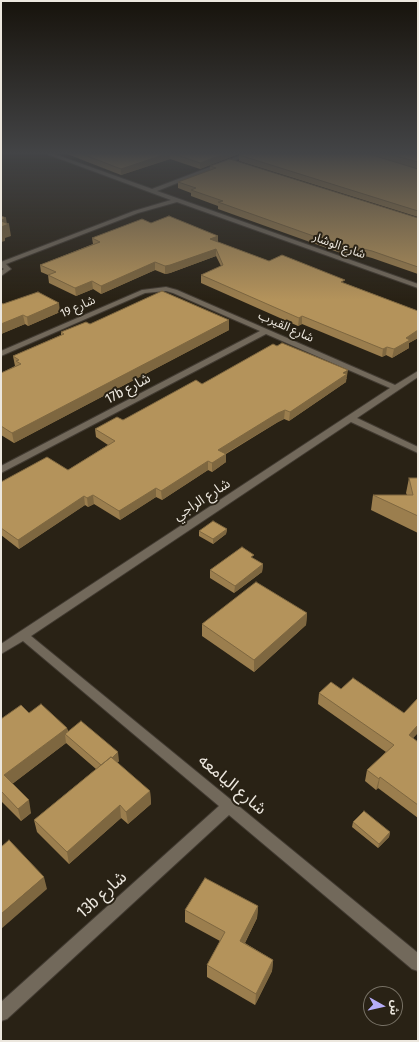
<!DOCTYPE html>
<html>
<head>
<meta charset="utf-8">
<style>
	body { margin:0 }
	#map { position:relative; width:419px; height:1042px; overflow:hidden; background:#292215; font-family:"Fira Sans Condensed","Noto Sans Arabic",sans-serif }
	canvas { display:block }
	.frame { position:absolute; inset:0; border:2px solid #ece7de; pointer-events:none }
	.north { position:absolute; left:363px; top:986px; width:40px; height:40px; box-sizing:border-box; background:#292215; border:1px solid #777165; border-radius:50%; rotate:98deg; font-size:11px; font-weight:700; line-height:16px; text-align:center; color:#ece7de }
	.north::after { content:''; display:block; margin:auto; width:14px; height:18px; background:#b5acf8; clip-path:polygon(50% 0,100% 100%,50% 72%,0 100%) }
</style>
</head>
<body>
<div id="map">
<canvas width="419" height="1042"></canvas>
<div class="frame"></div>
<div class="north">ش</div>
</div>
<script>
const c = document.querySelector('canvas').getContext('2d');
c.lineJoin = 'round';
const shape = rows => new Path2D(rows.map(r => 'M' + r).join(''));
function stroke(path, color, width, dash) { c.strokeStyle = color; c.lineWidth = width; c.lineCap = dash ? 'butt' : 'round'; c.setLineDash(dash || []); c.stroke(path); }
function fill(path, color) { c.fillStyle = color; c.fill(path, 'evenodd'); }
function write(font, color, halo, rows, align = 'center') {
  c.font = font + ' "Fira Sans Condensed","Noto Sans Arabic",sans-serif'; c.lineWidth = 4; c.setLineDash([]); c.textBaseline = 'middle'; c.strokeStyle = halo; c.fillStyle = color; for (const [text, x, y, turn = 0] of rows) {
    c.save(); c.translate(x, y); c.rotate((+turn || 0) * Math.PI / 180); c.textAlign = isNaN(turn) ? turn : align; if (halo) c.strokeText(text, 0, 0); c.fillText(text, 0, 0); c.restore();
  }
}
const street = shape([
	[47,154,54,154,152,189,244,154,251,154,157,191,418,284,418,288,177,202,138,213,6,264,11,269,1,276,1,271,4,269,1,267,1,262,134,211,171,200,47,154],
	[166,287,177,290,395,385,418,371,418,377,357,418,418,447,418,453,351,422,31,636,418,953,418,971,412,969,229,815,7,1019,1,1021,1,1002,219,806,23,641,1,654,1,644,390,388,266,334,1,473,1,466,260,331,173,293,166,291,145,293,1,356,1,351,142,290,166,287]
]);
const wall = shape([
	[67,154,239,154,200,169,170,159,121,175],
	[241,154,418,154,418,217,239,161,239,155],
	[210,166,418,218,418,274,372,258,354,253,349,256,218,209,218,206,191,196,191,193,178,188,178,182,210,170],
	[151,223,218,236,218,242,269,261,344,283,418,311,418,338,409,343,409,348,392,358,386,355,382,357,302,324,298,326,201,283,201,275,221,266,216,256,170,273,165,274,155,270,101,294,93,289,76,296,49,283,48,275,41,272,40,265,93,244,92,238],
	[1,303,3,304,60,312,28,326,25,324,1,334],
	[90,324,229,330,14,443,1,435,1,373,15,366,13,356,61,335,61,332],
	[347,378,346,379,346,382,289,421,284,419,278,422,226,454,226,462,212,472,208,470,162,500,156,497,120,520,94,504,88,507,85,505,19,549,1,535,1,482,68,470,108,445,96,437,95,429,123,420,202,384],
	[409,478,418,478,418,533,371,510,373,495,407,495,406,493],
	[227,529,226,534,213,544,199,536,199,531],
	[254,559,263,564,262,572,234,593,210,578,210,570],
	[307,613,306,625,254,672,202,636,202,624],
	[319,693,413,738,418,742,418,818,378,788,376,790,365,781,367,770,386,752,318,704],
	[29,713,67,728,68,731,119,761,117,763,150,791,151,804,128,824,121,818,69,864,37,832,34,820,96,769,66,743,12,784,31,813,21,821,1,801,1,719],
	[353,822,390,832,389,837,378,848,352,827],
	[258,906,257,918,245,943,273,960,272,971,255,1005,207,977,207,965,220,941,185,922,185,910]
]);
const shadedWall = shape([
	[166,154,170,154,170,159,121,175,121,169],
	[224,154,239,154,200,169,200,163],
	[6,218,7,225,9,224,11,236,5,238,5,241,1,242,1,220],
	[218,236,218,244,210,239],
	[355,247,354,253,349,256,350,249],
	[216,249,216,256,170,273,165,274,165,266],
	[155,262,155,270,101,294,101,286],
	[92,281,93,289,76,296,75,288],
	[59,303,60,312,28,326,27,317],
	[23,315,25,324,1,334,1,324],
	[302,316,302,324,298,326,299,318],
	[229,320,229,330,14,443,12,433],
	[418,330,418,338,409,343,409,348,392,358,394,349,406,338],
	[387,347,386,355,382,357,383,349],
	[348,370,346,382,289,421,290,412],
	[285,410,284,419,278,422,218,458,218,450,278,413],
	[226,454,226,462,212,472,212,463],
	[208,461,208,470,162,500,161,491],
	[156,488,156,497,120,520,119,511],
	[93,495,94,504,88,507,87,498],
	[84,496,85,505,19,549,18,540],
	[227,529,226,534,213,544,213,539],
	[263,564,262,572,234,593,235,586],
	[307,613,306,625,254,672,254,660],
	[418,725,418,733,406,746,409,735],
	[67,728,68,737,65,734,66,743,7,788,4,775],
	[118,752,119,761,103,775,102,766],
	[380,777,378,788,376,790,379,779],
	[150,791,151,804,128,824,126,812],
	[29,800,31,813,21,821,18,809],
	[120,805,121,818,69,864,67,852],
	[390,832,389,837,378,848,379,844],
	[44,877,47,889,1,929,1,914],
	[258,906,257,918,240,953,240,941],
	[273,960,272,971,255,1005,256,994]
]);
const building = shape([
	[82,154,166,154,121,169,82,154],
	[174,154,224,154,200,163,174,154],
	[241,154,369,154,418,169,418,211,239,155,241,154],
	[389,154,418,154,418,162,389,154],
	[230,159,418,218,418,267,372,251,355,247,350,249,218,202,223,201,191,190,196,188,178,182,216,168,210,166,230,159],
	[1,216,6,218,1,220,1,216],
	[169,216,218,236,210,239,269,261,282,255,345,280,341,282,418,311,418,330,406,338,410,340,394,349,387,347,383,349,302,316,299,318,201,275,223,265,216,249,170,265,165,266,155,262,101,286,92,281,75,288,48,275,56,272,40,265,100,242,92,238,142,219,151,223,169,216],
	[1,221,9,224,1,227,1,221],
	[162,291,229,320,12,433,1,426,1,373,21,364,16,361,19,360,13,356,64,334,61,332,86,322,90,324,162,291],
	[38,292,59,303,27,317,23,315,1,324,1,303,3,304,38,292],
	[282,343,348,370,343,373,347,374,290,412,285,410,278,413,218,450,226,454,212,463,208,461,161,491,156,488,119,511,93,495,87,498,84,496,18,540,1,528,1,482,47,457,68,470,115,441,95,429,117,417,123,420,196,380,202,384,273,344,277,346,282,343],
	[409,478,418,478,418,516,373,495,413,495,409,478],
	[213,521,227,529,213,539,199,531,213,521],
	[242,547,254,555,251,557,263,564,235,586,210,570,242,547],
	[256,582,307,613,254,660,202,624,256,582],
	[353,678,404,713,418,698,418,725,409,735,418,742,418,805,380,777,379,779,367,770,394,745,319,693,331,682,341,689,353,678],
	[41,704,67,728,4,775,29,800,18,809,1,791,1,719,21,705,29,713,41,704],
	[81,721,118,752,112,758,111,757,101,765,65,734,81,721],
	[111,757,150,791,126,812,120,805,67,852,34,820,111,757],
	[364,811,390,832,379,844,353,822,364,811],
	[9,840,44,877,1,914,1,847,9,840],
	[205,878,258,906,240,941,273,960,256,994,207,965,225,932,185,910,205,878]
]);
const farStreetnames = [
	["شارع الوشار",339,246,20],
	["شارع 19",78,307,-24],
	["شارع القيرب",286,327,24]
];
const streetNames = [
	["17b شارع",128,389,-28],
	["شارع الراجي",202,500,-33]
];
const nearStreetnames = [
	["شارع اليامعه",232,785,40],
	["13b شارع",102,895,-42]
];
stroke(street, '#423b32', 2);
fill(street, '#72695b');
fill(wall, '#9b7e4e');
fill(shadedWall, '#7e6740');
fill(building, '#b4935b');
stroke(building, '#7e6740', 1);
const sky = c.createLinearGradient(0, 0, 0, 300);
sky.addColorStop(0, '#17130c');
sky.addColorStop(0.51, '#434446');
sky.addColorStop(1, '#43444600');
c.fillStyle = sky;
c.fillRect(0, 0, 419, 300);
write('12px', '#ece7de', '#292215', farStreetnames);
write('14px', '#ece7de', '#292215', streetNames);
write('17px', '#ece7de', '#292215', nearStreetnames);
</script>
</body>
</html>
